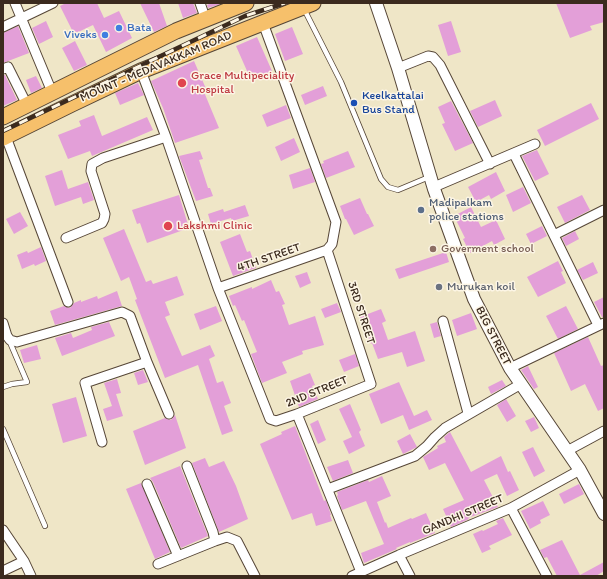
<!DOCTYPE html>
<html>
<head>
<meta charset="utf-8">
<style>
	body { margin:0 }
	#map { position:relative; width:607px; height:579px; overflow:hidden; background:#efe6c7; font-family:Itim,sans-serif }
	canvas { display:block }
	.frame { position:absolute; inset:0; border:4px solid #3b2a1e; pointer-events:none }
</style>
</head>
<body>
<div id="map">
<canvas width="607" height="579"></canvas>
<div class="frame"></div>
</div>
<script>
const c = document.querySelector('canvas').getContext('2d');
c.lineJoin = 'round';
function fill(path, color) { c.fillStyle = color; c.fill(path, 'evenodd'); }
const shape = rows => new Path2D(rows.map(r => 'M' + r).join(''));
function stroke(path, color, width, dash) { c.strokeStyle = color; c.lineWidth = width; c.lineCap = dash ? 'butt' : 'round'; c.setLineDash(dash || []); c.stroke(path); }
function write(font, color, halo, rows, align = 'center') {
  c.font = font + ' Itim,sans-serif'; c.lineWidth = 3; c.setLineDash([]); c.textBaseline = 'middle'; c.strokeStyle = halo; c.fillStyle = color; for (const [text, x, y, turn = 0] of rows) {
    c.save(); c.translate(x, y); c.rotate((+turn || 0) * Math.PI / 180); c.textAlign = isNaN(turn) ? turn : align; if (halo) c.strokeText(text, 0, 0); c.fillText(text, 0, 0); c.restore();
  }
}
const building = shape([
	[66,3,97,3,104,18,119,11,132,38,106,52,93,25,74,34,60,6],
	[140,3,159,3,167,26,154,32],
	[178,3,193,3,197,13,183,18],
	[211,3,220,3,221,4,208,8,207,5],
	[556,3,604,3,604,22,590,26,592,30,570,38],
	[46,21,53,37,39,44,32,28],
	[451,21,461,52,448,56,438,25],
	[18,26,29,53,3,63,3,33],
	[292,27,303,54,285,61,275,34],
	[257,37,272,71,251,80,236,46],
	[75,41,87,65,74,71,62,48],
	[194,61,207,91,204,92,219,128,175,143,163,108,151,81],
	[3,75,5,75,17,100,3,106],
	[36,76,42,88,31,93,26,80],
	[138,83,144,95,120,105,115,93],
	[323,86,327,96,305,105,301,95],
	[495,100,502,116,478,127,470,111],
	[451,101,473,143,455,151,442,124,445,123,438,107],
	[591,103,599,119,545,146,537,130],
	[286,105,291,118,267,127,262,115],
	[94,115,102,136,147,117,153,130,92,156,90,151,68,159,58,135,81,126,79,121],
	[294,138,300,152,281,161,275,147],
	[537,150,549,174,535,181,522,156],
	[200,151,203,159,199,160,208,188,210,188,213,196,196,201,179,156],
	[348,151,355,167,326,178,321,164,324,163,323,161],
	[310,168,315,182,293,189,289,175],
	[62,170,68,189,88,182,94,200,83,204,81,197,55,206,45,176],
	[496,172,505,191,491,199,489,195,476,202,468,187],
	[523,187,531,203,513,212,506,195],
	[179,195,189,228,147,243,140,223,137,224,132,210],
	[582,195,590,210,565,223,557,207],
	[360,198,367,214,368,214,374,226,354,235,346,219,345,219,340,206],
	[245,205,249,216,232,221,231,218,211,224,208,214,223,209,224,212],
	[471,207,481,227,496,220,505,239,494,245,492,241,470,253,463,239,465,238,454,216],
	[20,212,28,226,14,234,6,219],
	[542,226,547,236,531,244,526,234],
	[124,229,146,282,151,280,153,284,177,276,184,295,165,302,170,315,165,317,182,356,210,345,215,356,209,359,217,383,223,381,231,403,224,406,233,431,222,435,198,365,165,378,135,300,137,299,129,277,121,281,103,238],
	[575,231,579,239,566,246,562,238],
	[240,234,247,252,250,251,256,268,233,276,220,242],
	[41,247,46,261,35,266,34,264,22,269,17,255,27,251,28,253],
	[446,252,449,262,399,279,395,269],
	[558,261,563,271,561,272,566,283,538,297,527,277],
	[593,262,598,273,583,280,577,270],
	[307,272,311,283,300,288,295,276],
	[271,280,276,292,279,291,285,304,282,305,289,325,315,316,324,345,302,351,303,354,282,362,287,373,262,383,251,354,257,352,244,320,242,321,235,305,233,306,229,296,252,287,252,289],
	[117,291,122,306,55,325,50,311,64,306,70,308,74,303,81,300,81,302,97,296,98,299],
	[604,297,604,317,602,317,594,302],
	[337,303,341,312,325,318,321,309],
	[216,306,222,321,200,330,194,314],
	[566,306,578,329,558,339,546,316],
	[381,309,386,321,382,323,388,340,415,331,425,361,407,367,402,352,378,359,372,343,371,344,360,317],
	[471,313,477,329,457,336,452,320],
	[109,322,115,336,62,356,55,338,71,333,73,338,92,330,91,327],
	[437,322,441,336,434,338,430,324],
	[588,337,601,366,604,365,604,408,598,411,585,384,571,391,554,353],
	[37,345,41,359,24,363,20,350],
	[355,354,359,366,344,372,339,360],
	[528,366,538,387,534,389,521,370],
	[143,370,148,382,138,385,134,373],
	[310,373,315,385,312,386,318,399,299,407,290,381],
	[117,379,121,393,116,394,123,416,107,421,103,409,112,406,104,383],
	[502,380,506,386,491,394,488,387],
	[399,382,414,416,427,410,432,420,409,430,403,415,381,424,369,394],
	[76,397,87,436,63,443,52,404],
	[506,399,516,416,507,422,497,405],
	[350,404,361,430,359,432,365,446,349,454,343,441,352,437,339,409],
	[175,415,186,448,145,465,133,431,165,418,171,420],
	[534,417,539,428,531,432,525,421],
	[318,420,326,440,318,444,310,424],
	[295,426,324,501,326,500,331,515,330,515,332,521,316,526,312,513,292,520,260,444,282,434,281,432],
	[450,432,471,472,501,456,508,472,510,471,519,490,507,496,497,474,484,480,498,507,468,518,469,519,451,527,443,509,464,500,445,463,429,470,423,457,438,448,437,446,446,442,444,437],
	[410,434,417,447,403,454,397,441],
	[533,447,545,471,534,477,522,452],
	[205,458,209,467,224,461,236,486,248,519,219,532,192,463],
	[348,460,353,473,333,481,327,467],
	[180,466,208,536,181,548,153,482,150,478],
	[382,476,391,496,377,502,385,523,386,522,388,528,411,518,412,519,426,513,435,533,410,543,410,542,396,548,397,549,364,563,361,553,384,544,366,501,342,510,337,496,338,495,337,492,368,480,369,482],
	[141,483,170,552,155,559,126,489],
	[579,484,584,494,564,504,559,494],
	[543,501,550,515,540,520,541,523,530,529,521,511],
	[503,518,512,535,489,546,491,549,482,553,473,534,482,530,483,531,498,524,496,521],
	[562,540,580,575,604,562,604,571,596,576,557,576,547,557,544,558,540,550]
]);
const service = shape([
	[304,9,341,82,381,179,388,187,398,190,429,177],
	[3,387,12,384,27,382,9,340],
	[3,429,45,526]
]);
const minor = shape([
	[15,3,52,92],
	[200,3,206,20],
	[263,23,336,222,332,244,327,250],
	[3,27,53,3],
	[398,68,428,56,433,57,440,65,490,164],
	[3,69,8,67,27,105],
	[141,71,166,137,218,288,270,419,276,421,297,414,371,384,327,250],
	[6,137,68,302],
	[514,154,598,325],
	[434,187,535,144],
	[554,235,604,210],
	[66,238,102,223,104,219,105,214,91,171,92,164,103,158,166,137],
	[218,288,327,250],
	[443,321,468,413],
	[3,323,7,336,10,340,17,342,122,312,130,316,147,362,85,383,102,442],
	[147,362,169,414],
	[510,368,604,323],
	[297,414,361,572],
	[567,451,604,431],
	[187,466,213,532,215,541],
	[147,484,178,556],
	[328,489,415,456,427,446,435,437,445,428,521,384],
	[511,508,547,576],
	[3,530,24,561,31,576],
	[399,555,410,576],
	[158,564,215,541,227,537,237,541,255,576],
	[3,571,24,561],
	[352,576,399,555,511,508,580,470]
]);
const tertiary = shape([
	[376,3,398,68,434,189,474,299,510,368,580,470,604,514]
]);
const primary = shape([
	[3,117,176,31,246,3],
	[3,138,72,104,141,71,313,3]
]);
const rail = shape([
	[3,131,245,16,285,3]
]);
const markers = [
	[119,28,4,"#3f7fe0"],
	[105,35,4,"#3f7fe0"],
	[182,83,5,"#e0444e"],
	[354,103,4,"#1a4fb4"],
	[421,210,4,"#5c6f8a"],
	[168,226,5,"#e0444e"],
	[433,249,4,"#8d6e63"],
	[439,287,4,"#6b7280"]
];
const shopNames = [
	["Bata",127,28],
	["Viveks",97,35,"right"]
];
const streetNames = [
	["MOUNT - MEDAVAKKAM ROAD",156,67,-23],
	["4TH STREET",269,258,-19],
	["3RD STREET",361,313,72],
	["BIG STREET",493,336,63],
	["2ND STREET",317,392,-22],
	["GANDHI STREET",463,515,-23]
];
const healthNames = [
	["Grace Multipeciality",191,76],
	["Hospital",191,90],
	["Lakshmi Clinic",177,226]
];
const transitNames = [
	["Keelkattalai",362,96],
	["Bus Stand",362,110]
];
const serviceNames = [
	["Madipalkam",429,203],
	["police stations",429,217]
];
const educationNames = [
	["Goverment school",441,249]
];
const worshipNames = [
	["Murukan koil",447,287]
];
fill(building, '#e39fd8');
stroke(service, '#564637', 6);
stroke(minor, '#564637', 11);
stroke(tertiary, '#564637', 14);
stroke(primary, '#564637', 17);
stroke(service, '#fff', 4.5);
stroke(minor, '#fff', 9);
stroke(tertiary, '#fff', 12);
stroke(primary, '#f6c06b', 15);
stroke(rail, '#3b2a1e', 4.5);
stroke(rail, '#fcf5e5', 3, [9]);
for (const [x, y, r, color] of markers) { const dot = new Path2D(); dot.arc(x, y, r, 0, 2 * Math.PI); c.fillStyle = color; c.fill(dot); stroke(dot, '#fcf5e5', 1.5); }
write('12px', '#366cbe', '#fcf5e5', shopNames, 'left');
write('12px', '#3b2a1e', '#fcf5e5', streetNames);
write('12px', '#be3a42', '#fcf5e5', healthNames, 'left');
write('12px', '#164399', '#fcf5e5', transitNames, 'left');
write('12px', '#4e5e75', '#fcf5e5', serviceNames, 'left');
write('12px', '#785e54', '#fcf5e5', educationNames, 'left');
write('12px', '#5b616d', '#fcf5e5', worshipNames, 'left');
</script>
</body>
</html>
